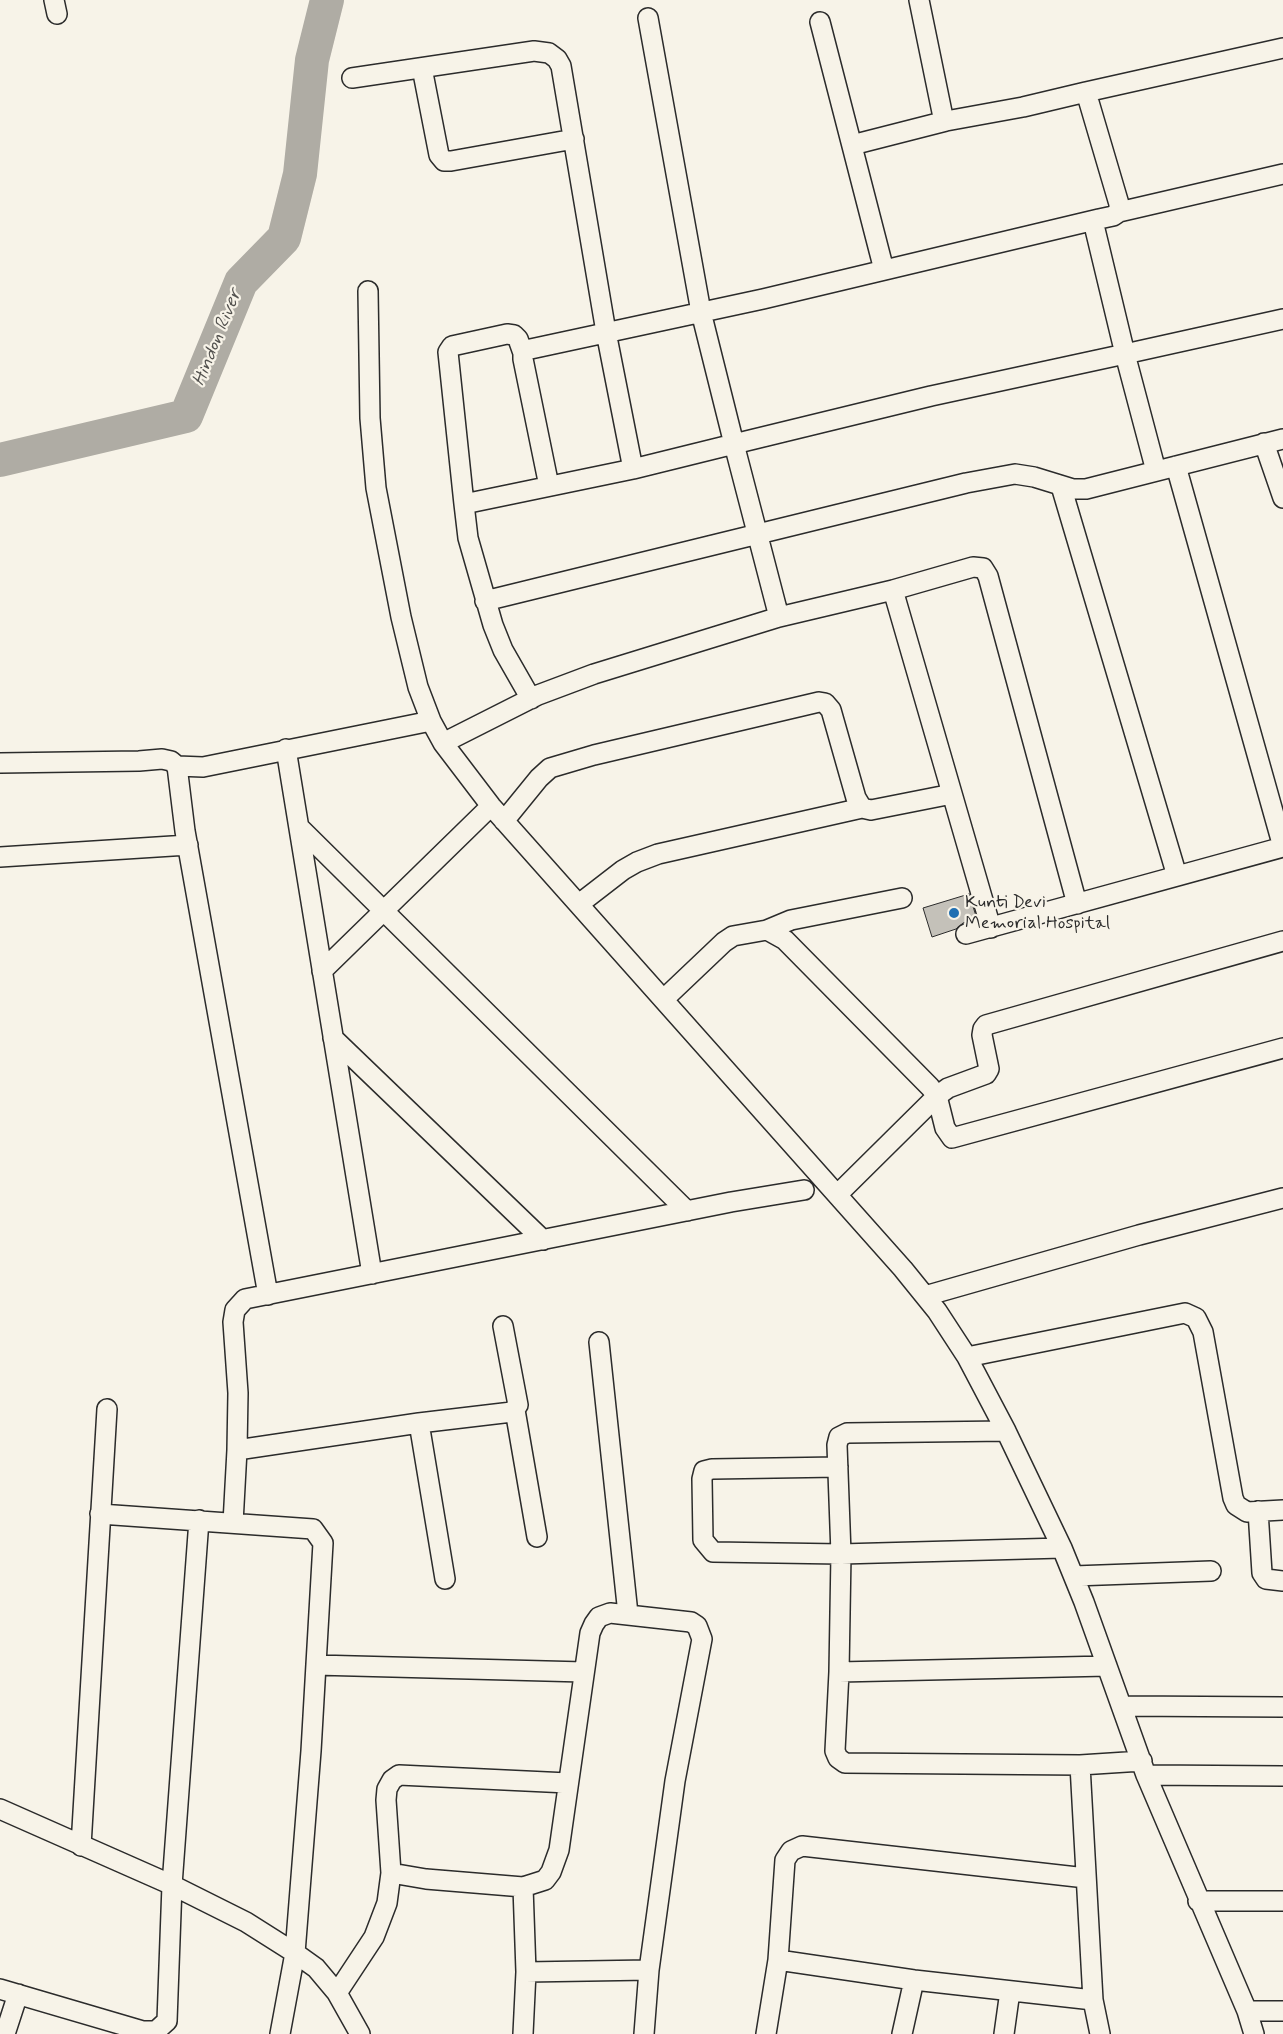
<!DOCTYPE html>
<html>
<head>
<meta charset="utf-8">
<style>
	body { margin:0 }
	canvas { display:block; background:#f7f3e8 }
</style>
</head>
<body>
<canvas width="1283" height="2034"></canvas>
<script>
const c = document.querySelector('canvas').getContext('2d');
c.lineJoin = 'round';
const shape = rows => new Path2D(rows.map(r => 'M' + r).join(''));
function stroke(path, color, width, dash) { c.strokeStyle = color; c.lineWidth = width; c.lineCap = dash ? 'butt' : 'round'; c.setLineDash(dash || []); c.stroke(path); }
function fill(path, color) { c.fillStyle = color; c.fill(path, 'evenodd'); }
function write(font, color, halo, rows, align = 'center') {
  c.font = font + ' Mynerve,sans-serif'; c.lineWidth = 4.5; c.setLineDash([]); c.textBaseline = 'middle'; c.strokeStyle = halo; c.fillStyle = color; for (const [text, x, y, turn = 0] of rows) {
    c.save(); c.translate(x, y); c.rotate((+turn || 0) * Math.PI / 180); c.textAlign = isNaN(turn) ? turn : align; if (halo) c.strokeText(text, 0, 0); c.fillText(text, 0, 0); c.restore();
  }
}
const river = shape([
	[0,460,186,416,241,282,284,238,300,174,312,60,327,0]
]);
const building = shape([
	[969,894,977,919,963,923,956,929,932,937,923,908,969,894]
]);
const minor = shape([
	[54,0,57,14],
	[820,22,884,270],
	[422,68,439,155,444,161,451,161,574,139],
	[352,78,534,51,549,53,557,59,561,66,606,332,633,469],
	[1086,92,1283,48],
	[852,145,946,121],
	[1119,212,1283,174],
	[368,291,370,418,376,488,401,617,418,687,431,721,443,743,491,806,903,1269,937,1311,967,1357,1006,1431,1062,1548,1084,1602,1146,1775,1247,2011,1254,2034],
	[523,353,518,339,514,335,507,334,452,346,448,352,464,504,633,469,734,444,701,312,648,18],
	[1264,443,1283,498],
	[1176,466,1283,847],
	[1156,471,1125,354,1283,319],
	[549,486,523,359,523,353,526,350,763,299,1099,219],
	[1061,486,1177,876],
	[464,504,468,538,493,625,503,650,531,699],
	[893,590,991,928],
	[485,601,966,483,1015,474,1034,477,1073,489,1086,489,1283,439],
	[779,617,893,590,973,567,983,568,988,576,1077,904],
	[443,743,538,695,594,674,779,617,734,444,931,396,1125,354,1094,225,1099,219,1113,216,1119,212,1119,204,1086,92,1023,107,946,121,943,117,919,0],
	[286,749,372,1274],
	[0,763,139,761,162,759,171,761,177,766,185,831,268,1295],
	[177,766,203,767,431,721],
	[504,821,539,778,550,768,594,755,819,702,825,703,831,710,856,798,862,808,871,810,952,794],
	[299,827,687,1211],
	[0,857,188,845],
	[579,904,623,870,637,862,658,854,862,808],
	[767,930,791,920,902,898],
	[966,934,1283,847],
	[322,971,491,806],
	[664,999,724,942,733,936,767,930,785,940,930,1087,937,1096,945,1128,952,1138,1283,1048],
	[333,1038,543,1240],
	[838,1194,937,1096,948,1088,986,1074,989,1069,982,1035,983,1029,986,1025,1283,941],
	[925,1296,1139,1235,1283,1198],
	[599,1342,628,1614],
	[967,1357,1185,1313,1196,1318,1203,1332,1233,1498,1236,1505,1247,1512,1283,1510],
	[515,1410,537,1537],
	[419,1423,445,1579],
	[1006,1431,847,1433,839,1437,837,1445,841,1554,839,1672,835,1751,838,1758,845,1763,1080,1765,1142,1761],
	[237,1450,419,1423,512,1412,518,1405,503,1326],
	[838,1467,712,1469,704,1471,702,1479,703,1540,713,1552,841,1554,1062,1548],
	[1258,1511,1262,1573,1266,1579,1283,1581],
	[100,1514,313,1529,323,1543,311,1751,295,1953,280,2034],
	[233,1523,237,1450,238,1393,233,1322,235,1310,245,1299,731,1202,804,1190],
	[1074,1576,1211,1571],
	[316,1665,584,1672],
	[839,1672,1107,1666],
	[1122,1706,1283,1707],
	[1080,1765,1093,2000,1100,2034],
	[1146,1775,1283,1776],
	[0,1809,172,1885,246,1922,295,1953,316,1968,337,1993,360,2034],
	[81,1846,107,1409],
	[391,1873,426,1879,523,1887,545,1880,551,1872,559,1850,590,1633,594,1624,599,1617,610,1613,691,1622,697,1626,702,1639,675,1781,649,1970,644,2034],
	[1198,1901,1283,1901],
	[778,1960,914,1980,1093,2000],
	[526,1972,649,1970],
	[0,1989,143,2031,156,2031,167,2021,172,1885,199,1520],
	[337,1993,374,1937,387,1903,391,1873,386,1800,387,1789,392,1780,399,1775,568,1783],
	[1247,2011,1283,2011],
	[5,2034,18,1994],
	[523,2034,526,1972,523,1887],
	[766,2034,778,1960,785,1860,791,1851,802,1846,1086,1878],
	[902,2034,914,1980],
	[1004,2034,1010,1991]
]);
const markers = [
	[954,913,6,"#1f6fb2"]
];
const poiNames = [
	["Kunti Devi",965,903],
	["Memorial Hospital",965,924]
];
const waterNames = [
	["Hindon River",218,338,-68]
];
stroke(river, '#afaca4', 34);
fill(building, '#c4c1b9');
stroke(building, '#2b2b2b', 1);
stroke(minor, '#2b2b2b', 22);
stroke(minor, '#f7f3e8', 19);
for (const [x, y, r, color] of markers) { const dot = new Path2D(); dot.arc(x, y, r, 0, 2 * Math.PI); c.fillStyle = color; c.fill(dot); stroke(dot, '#f7f3e8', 2); }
write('18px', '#2b2b2b', '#f7f3e8', poiNames, 'left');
write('italic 19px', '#53524f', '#f7f3e8', waterNames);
</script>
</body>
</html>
